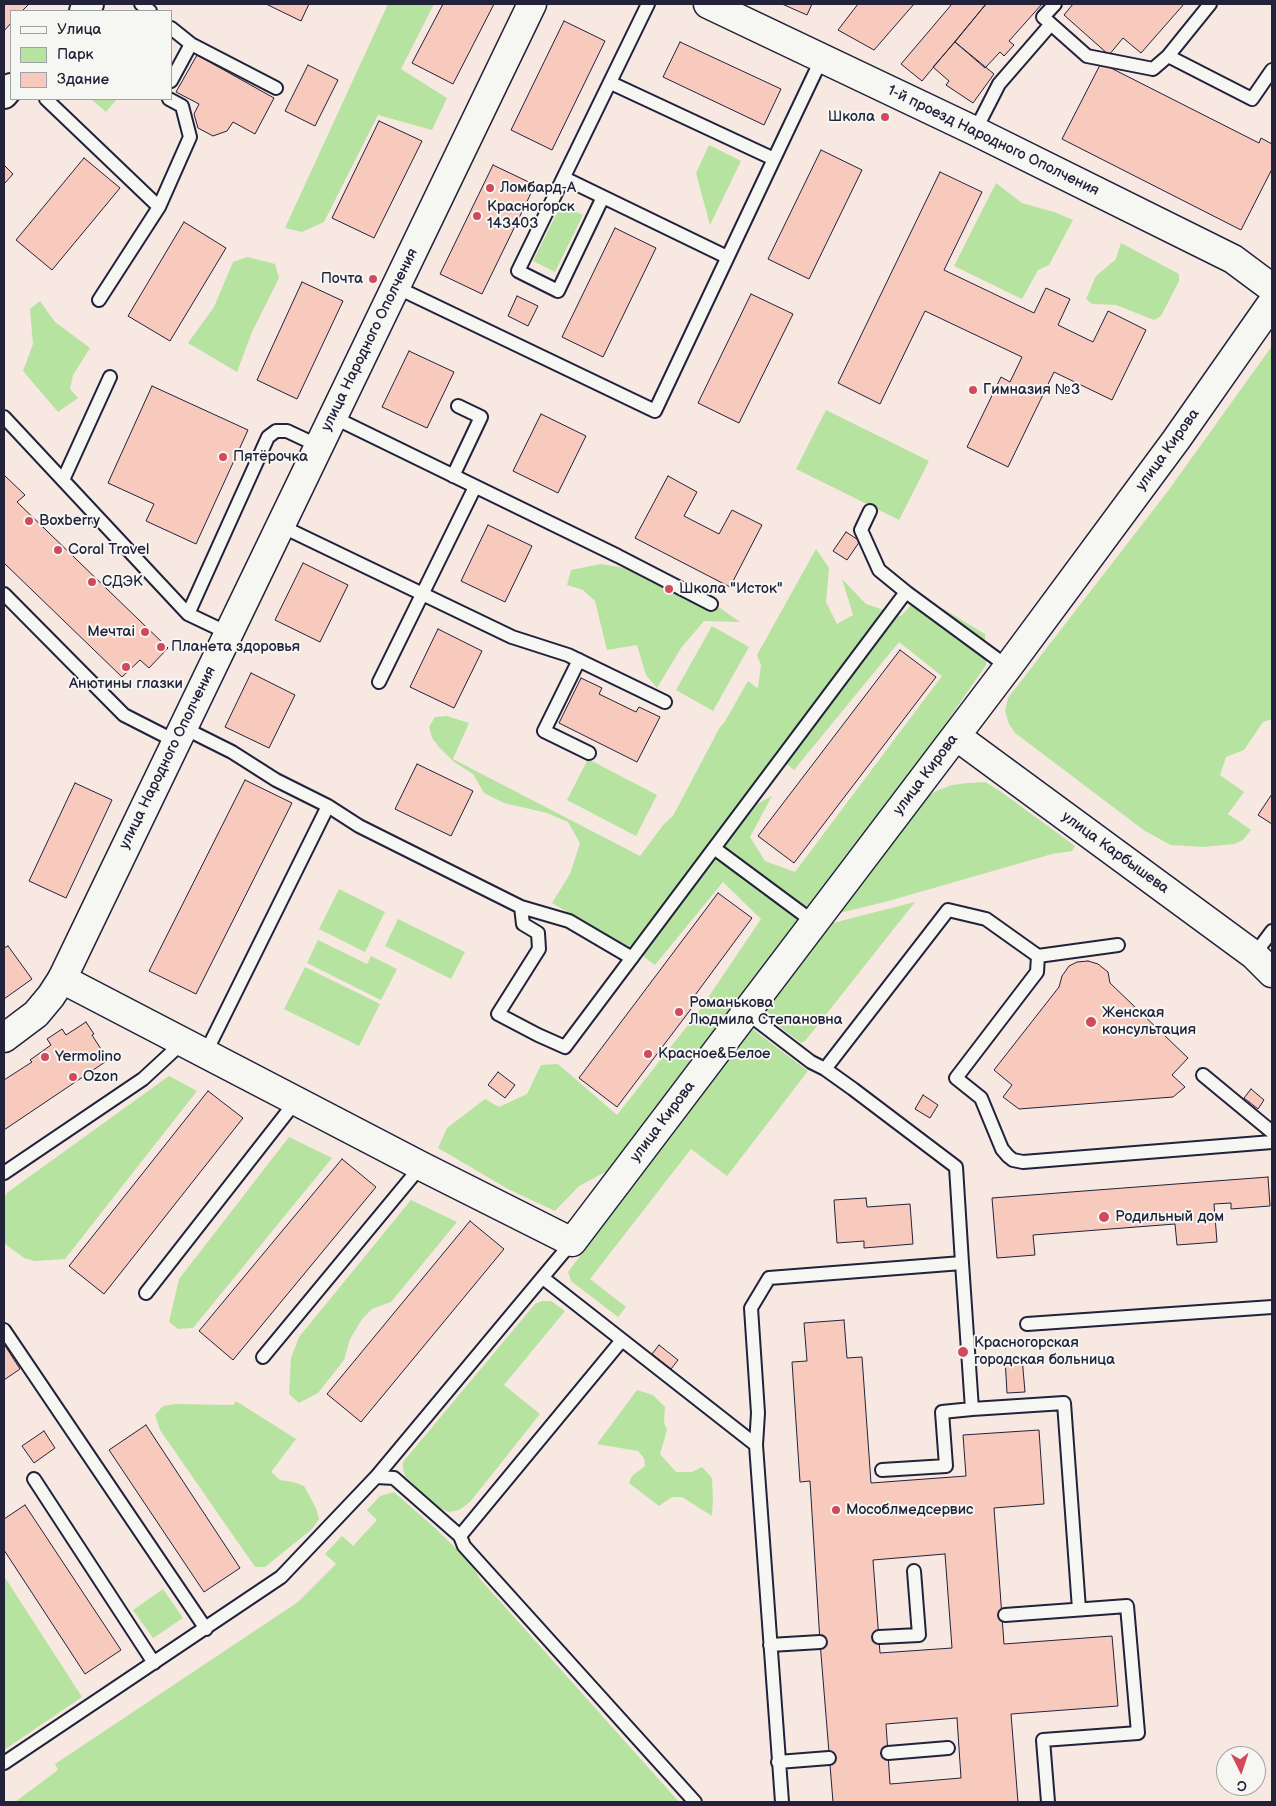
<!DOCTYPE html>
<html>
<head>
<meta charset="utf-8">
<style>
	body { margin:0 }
	#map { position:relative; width:1276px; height:1806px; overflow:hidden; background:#f7e8e2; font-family:"Balsamiq Sans",sans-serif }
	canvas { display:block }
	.frame { position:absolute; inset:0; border:5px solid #22223b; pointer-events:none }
	.legend { position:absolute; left:10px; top:10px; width:162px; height:90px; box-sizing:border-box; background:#f6f6f2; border:1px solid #a1a1a9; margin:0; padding:6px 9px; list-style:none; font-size:15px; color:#22223b }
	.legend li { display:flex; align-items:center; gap:10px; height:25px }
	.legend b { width:25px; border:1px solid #a1a1a9 }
	.north { position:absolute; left:1216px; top:1746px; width:50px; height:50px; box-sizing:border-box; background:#f6f6f2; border:1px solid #a1a1a9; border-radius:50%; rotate:176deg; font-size:14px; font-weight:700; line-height:20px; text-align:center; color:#22223b }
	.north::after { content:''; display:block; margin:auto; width:18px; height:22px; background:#d1495b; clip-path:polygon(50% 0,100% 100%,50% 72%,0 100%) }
</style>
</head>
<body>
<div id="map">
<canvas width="1276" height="1806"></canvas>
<div class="frame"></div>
<ul class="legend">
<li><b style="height:6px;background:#f6f6f2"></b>Улица</li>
<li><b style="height:14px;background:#b6e3a0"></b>Парк</li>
<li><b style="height:14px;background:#f8c9bd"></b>Здание</li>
</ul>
<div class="north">С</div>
</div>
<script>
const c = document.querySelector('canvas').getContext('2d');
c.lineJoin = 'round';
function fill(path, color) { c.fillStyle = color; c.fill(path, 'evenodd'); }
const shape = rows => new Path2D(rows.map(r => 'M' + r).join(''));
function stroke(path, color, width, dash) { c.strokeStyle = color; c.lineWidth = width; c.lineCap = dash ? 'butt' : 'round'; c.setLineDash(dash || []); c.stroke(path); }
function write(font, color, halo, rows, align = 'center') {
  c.font = font + ' "Balsamiq Sans",sans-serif'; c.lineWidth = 4; c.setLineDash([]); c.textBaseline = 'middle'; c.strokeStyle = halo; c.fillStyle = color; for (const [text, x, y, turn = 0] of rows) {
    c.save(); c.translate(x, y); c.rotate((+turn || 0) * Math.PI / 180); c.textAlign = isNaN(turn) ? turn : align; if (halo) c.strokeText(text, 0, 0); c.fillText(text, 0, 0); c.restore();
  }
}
const green = shape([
	[388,4,434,4,401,69,447,98,432,130,378,115,324,222,302,232,285,228],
	[91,99,117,99,106,112],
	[709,145,741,161,710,225,696,173],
	[996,183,1022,203,1054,212,1073,220,1049,265,1038,270,1022,299,954,266],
	[561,205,583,215,555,272,533,261],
	[1121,243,1179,274,1179,281,1161,316,1154,320,1116,305,1092,304,1086,299,1096,276,1116,259],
	[247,257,275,264,279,278,252,332,237,372,188,343,214,307,233,262],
	[40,301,55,322,90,348,73,375,70,389,78,398,58,412,23,371,33,344,30,309],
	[1272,346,1272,719,1263,722,1244,750,1226,757,1220,775,1244,792,1228,814,1251,830,1243,840,1234,844,1203,847,1171,845,1145,831,1015,733,1009,724,1005,711,1008,698,1168,491],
	[826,410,929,461,899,520,796,469],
	[816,549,829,568,826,602,837,624,853,615,842,579,866,604,901,616,920,595,985,634,986,665,823,901,622,1163,579,1186,555,1211,508,1189,438,1148,447,1128,485,1099,499,1107,527,1094,541,1065,558,1064,617,1115,699,1011,761,919,723,882,655,965,640,954,757,804,772,796,750,837,765,861,795,872,942,676,899,642,794,770,777,756,629,948,552,903,570,874,580,843,568,822,547,813,504,803,484,793,473,774,454,762,439,747,432,738,429,727,435,717,447,716,469,723,453,759,640,856,664,824,673,816,720,727,724,723,748,681,757,688,758,687,761,665,757,655],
	[601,564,632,569,686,600,720,608,740,622,704,621,681,648,657,688,646,675,637,645,607,650,595,601,583,590,567,585,571,570],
	[712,626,749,647,713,711,676,690],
	[588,759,657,795,636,836,567,800],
	[985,782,1000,791,1075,846,1072,851,1052,854,885,902,835,914,922,800,936,791,952,785,968,783],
	[339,889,385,912,365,952,319,929],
	[915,902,805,1041,801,1043,763,1014,829,924],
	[398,919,465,952,451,979,385,946],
	[318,940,367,964,371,956,397,969,381,1000,307,963],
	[305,967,380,1004,359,1046,284,1009],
	[751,1028,808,1071,727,1176,691,1149,590,1279,626,1307,618,1317,571,1281,568,1272],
	[169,1076,197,1091,65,1259,35,1261,24,1258,4,1243,4,1197,8,1192],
	[289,1137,332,1158,193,1328,178,1329,169,1322,179,1279],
	[411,1200,457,1222,391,1302,372,1309,362,1319,350,1339,344,1360,318,1393,299,1403,289,1394,291,1358,299,1337],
	[542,1301,551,1301,565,1311,504,1385,540,1414,470,1502,459,1510,449,1512,439,1508,405,1476,403,1469,403,1462,535,1304],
	[637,1390,653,1395,665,1407,664,1423,667,1430,660,1454,676,1472,692,1472,702,1467,712,1478,713,1499,712,1516,682,1497,672,1497,659,1506,629,1483,632,1476,645,1466,644,1458,638,1451,597,1444],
	[236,1401,296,1439,271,1472,280,1480,293,1482,304,1486,316,1508,319,1519,312,1529,265,1567,255,1567,160,1430,155,1415,163,1406,175,1404,233,1405],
	[394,1492,436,1529,469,1561,480,1579,679,1802,15,1802,58,1770,55,1764,298,1602,336,1564,325,1554,342,1536,353,1546,377,1520,367,1510,380,1496],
	[4,1576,82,1697,4,1750],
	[163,1589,183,1618,153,1638,133,1610]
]);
const building = shape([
	[4,4,29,4,22,11,11,11,11,23,4,31,4,4],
	[266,4,309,4,301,21,266,4],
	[443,4,494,4,453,84,412,63,443,4],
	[782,4,812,4,807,15,782,4],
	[858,4,914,4,874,50,838,30,858,4],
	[952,4,986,4,922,81,901,64,952,4],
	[986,4,1042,4,1009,41,1014,45,1004,56,1000,52,985,68,955,42,986,4],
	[1073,4,1184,4,1141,53,1123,38,1109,55,1064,15,1073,4],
	[564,21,605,41,552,150,511,130,564,21],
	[680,42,781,89,764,125,663,77,680,42],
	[955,42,994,74,973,103,946,85,949,81,933,67,955,42],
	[197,55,274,98,255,134,233,122,227,131,213,136,198,128,194,114,199,104,176,92,197,55],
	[1101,63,1259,143,1261,138,1272,144,1272,169,1241,230,1062,139,1101,63],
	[308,65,338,80,315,126,285,111,308,65],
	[379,121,422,141,374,238,332,218,379,121],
	[821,150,862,170,809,279,768,259,821,150],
	[84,158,120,188,52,270,16,240,84,158],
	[4,165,13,174,4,184,4,165],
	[493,165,535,185,482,294,440,274,493,165],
	[940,172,982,192,944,270,1034,313,1046,288,1070,299,1058,325,1093,342,1108,311,1146,330,1112,400,1054,372,1008,467,967,447,1001,377,1010,382,1022,357,925,311,880,404,838,383,940,172],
	[184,222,226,248,170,341,128,316,184,222],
	[615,228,656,248,603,357,562,337,615,228],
	[302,282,343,301,297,399,257,380,302,282],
	[751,294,793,314,739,423,698,403,751,294],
	[517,296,538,306,528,326,508,316,517,296],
	[409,351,454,372,427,428,382,407,409,351],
	[152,386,248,430,196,544,146,521,154,504,108,483,152,386],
	[541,414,586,436,558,493,513,471,541,414],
	[4,475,25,495,17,502,168,648,149,668,140,660,122,677,4,563,4,475],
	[668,476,697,492,684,516,719,534,732,510,762,525,730,587,635,538,668,476],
	[488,525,532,546,505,602,461,581,488,525],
	[846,532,860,541,847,560,833,551,846,532],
	[303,563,348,585,320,642,275,620,303,563],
	[438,629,482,651,454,708,410,687,438,629],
	[900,650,936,677,794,863,758,836,900,650],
	[251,673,295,695,269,748,225,727,251,673],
	[581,678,602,688,599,694,636,712,639,707,660,717,637,762,559,723,581,678],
	[417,764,473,791,451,836,395,809,417,764],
	[245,780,292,803,196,994,149,971,245,780],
	[75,783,112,800,66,898,29,881,75,783],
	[1272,794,1272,824,1258,815,1272,794],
	[718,893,752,918,690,1002,694,1005,617,1107,579,1078,718,893],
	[8,946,32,979,4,999,4,948,8,946],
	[1088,961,1098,964,1108,972,1110,983,1188,1058,1172,1075,1185,1087,1173,1097,1019,1109,1003,1097,1012,1085,994,1070,1059,987,1062,976,1069,966,1077,962,1088,961],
	[86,1022,94,1034,92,1035,108,1060,4,1130,4,1080,32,1062,30,1060,51,1045,47,1039,62,1029,66,1035,86,1022],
	[498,1072,515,1085,505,1098,488,1085,498,1072],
	[1251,1089,1264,1100,1258,1109,1244,1098,1251,1089],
	[208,1091,243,1118,104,1294,69,1266,208,1091],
	[923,1095,938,1105,930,1118,915,1109,923,1095],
	[342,1159,376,1187,233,1360,199,1331,342,1159],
	[1268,1177,1270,1206,1231,1209,1231,1203,1214,1204,1217,1242,1177,1245,1175,1224,1033,1235,1035,1255,997,1258,992,1198,1268,1177],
	[866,1198,867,1207,910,1204,913,1244,864,1248,864,1241,837,1243,834,1200,866,1198],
	[470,1221,504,1249,361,1422,327,1394,470,1221],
	[844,1320,847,1358,862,1357,871,1483,966,1476,963,1435,1039,1430,1044,1504,994,1508,1004,1644,1112,1636,1118,1706,1011,1714,1018,1802,833,1802,820,1642,810,1481,800,1482,792,1362,807,1361,804,1323,844,1320],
	[945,1554,952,1648,880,1653,873,1560,945,1554],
	[957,1718,961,1778,890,1784,886,1724,957,1718],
	[4,1344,20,1369,4,1380,4,1344],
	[659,1345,678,1360,671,1369,652,1354,659,1345],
	[1022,1357,1025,1392,1007,1393,1005,1358,1022,1357],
	[146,1425,240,1568,204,1592,109,1450,146,1425],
	[44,1431,55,1448,34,1463,22,1446,44,1431],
	[25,1505,121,1650,85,1674,4,1550,4,1519,25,1505]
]);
const service = shape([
	[141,4,150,11],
	[1055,4,1043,17,1087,56,1153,69,1168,56],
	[1210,4,1168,56,1252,99,1272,70],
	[171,28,191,44,276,88],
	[171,81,191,44],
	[46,99,159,207],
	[975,131,999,84,1051,24],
	[774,159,822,58],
	[564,178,727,257],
	[603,197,558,291,518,271,648,4],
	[396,287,655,411,774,159,611,83],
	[99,300,159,207,190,137,182,106,169,99],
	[4,417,188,614,228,633],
	[333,417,618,556,711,604],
	[453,476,481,417,458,406],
	[63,480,110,377],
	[870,511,861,530,879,570,906,592],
	[281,526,512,637,568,655,665,702],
	[4,594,124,715,175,741],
	[188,614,268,437,276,431,287,431,319,446],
	[579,660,544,731,589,753],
	[379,682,475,487],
	[182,727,232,752,276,780,328,806,359,826,521,907,569,921,632,958],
	[714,848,815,923],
	[521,907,523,924,538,933,539,949,498,1014,538,1035,565,1047,906,592,1008,667],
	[1254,955,1272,931],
	[1038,956,1037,972,956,1078,981,1098,1002,1149,1008,1156,1013,1160,1023,1162,1272,1142],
	[747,1013,811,1062,825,1069,853,1089,956,1167,962,1263],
	[205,1054,328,806],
	[825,1069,948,910,986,919,1038,956,1118,945],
	[1203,1075,1272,1132],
	[4,1173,143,1079,183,1042],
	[543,1278,756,1445],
	[146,1293,296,1101],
	[1027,1324,1272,1307],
	[4,1330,206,1629],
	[263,1357,421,1166],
	[882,1470,946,1466,942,1412,972,1409],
	[376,1477,394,1478,460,1536,464,1546,695,1802],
	[34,1479,154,1663],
	[460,1536,622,1340],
	[1005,1615,1127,1606,1138,1733,1043,1740,1048,1802],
	[879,1637,919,1635,914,1571],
	[770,1645,820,1642],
	[888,1753,948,1748],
	[778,1762,829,1758],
	[4,1763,281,1577,376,1477,572,1242],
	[782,1802,756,1445,758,1413,751,1308,769,1278,962,1263,972,1409,1064,1403,1079,1609]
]);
const minor = shape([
	[83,11,90,4],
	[4,95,11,87]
]);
const tertiary = shape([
	[708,4,975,131,1233,259,1272,288],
	[956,736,1254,955,1272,973],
	[62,979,421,1166,572,1242,1008,667,1176,440,1272,303]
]);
const secondary = shape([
	[4,1038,36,1014,51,996,62,979,532,4]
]);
const markers = [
	[885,117,5,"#d1495b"],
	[490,188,5,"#d1495b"],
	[477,216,5,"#d1495b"],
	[373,279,5,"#d1495b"],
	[973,390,5,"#d1495b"],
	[223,457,5,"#d1495b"],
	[29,521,5,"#d1495b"],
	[58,550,5,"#d1495b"],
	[92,582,5,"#d1495b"],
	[669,589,5,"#d1495b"],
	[145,632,5,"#d1495b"],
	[161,647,5,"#d1495b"],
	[126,667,5,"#d1495b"],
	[679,1012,5,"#d1495b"],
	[1091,1022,6,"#d1495b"],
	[648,1054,5,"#d1495b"],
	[45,1057,5,"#d1495b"],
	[73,1077,5,"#d1495b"],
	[1104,1217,6,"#d1495b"],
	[963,1352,6,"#d1495b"],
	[836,1510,5,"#d1495b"]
];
const poiNames = [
	["Школа",875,117,"right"],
	["Ломбард-А",500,188],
	["Красногорск",487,207],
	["143403",487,224],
	["Почта",363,279,"right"],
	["Гимназия №3",983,390],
	["Пятёрочка",233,457],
	["Boxberry",39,521],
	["Coral Travel",68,550],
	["СДЭК",102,582],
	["Школа \"Исток\"",679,589],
	["Мечтаi",135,632,"right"],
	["Планета здоровья",171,647],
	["Анютины глазки",126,684,"center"],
	["Романькова",689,1003],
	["Людмила Степановна",689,1020],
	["Женская",1102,1013],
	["консультация",1102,1030],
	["Красное&Белое",658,1054],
	["Yermolino",55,1057],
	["Ozon",83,1077],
	["Родильный дом",1115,1217],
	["Красногорская",974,1343],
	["городская больница",974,1360],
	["Мособлмедсервис",846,1510]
];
const streetNames = [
	["1-й проезд Народного Ополчения",993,141,26],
	["улица Народного Ополчения",370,340,-64],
	["улица Кирова",1168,450,-54],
	["улица Народного Ополчения",168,758,-64],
	["улица Кирова",926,775,-53],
	["улица Карбышева",1115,853,36],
	["улица Кирова",663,1122,-53]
];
fill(green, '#b6e3a0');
fill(building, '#f8c9bd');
stroke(building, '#22223b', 1);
stroke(service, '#22223b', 16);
stroke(minor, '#22223b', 30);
stroke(tertiary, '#22223b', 31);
stroke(secondary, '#22223b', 31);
stroke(service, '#f6f6f2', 12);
stroke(minor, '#f6f6f2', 26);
stroke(tertiary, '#f6f6f2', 28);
stroke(secondary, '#f6f6f2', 28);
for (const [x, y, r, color] of markers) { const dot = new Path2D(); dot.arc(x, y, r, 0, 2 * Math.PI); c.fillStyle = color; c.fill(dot); stroke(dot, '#f6f6f2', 2); }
write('15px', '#22223b', '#f6f6f2', poiNames, 'left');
write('15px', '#22223b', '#f6f6f2', streetNames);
</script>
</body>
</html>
